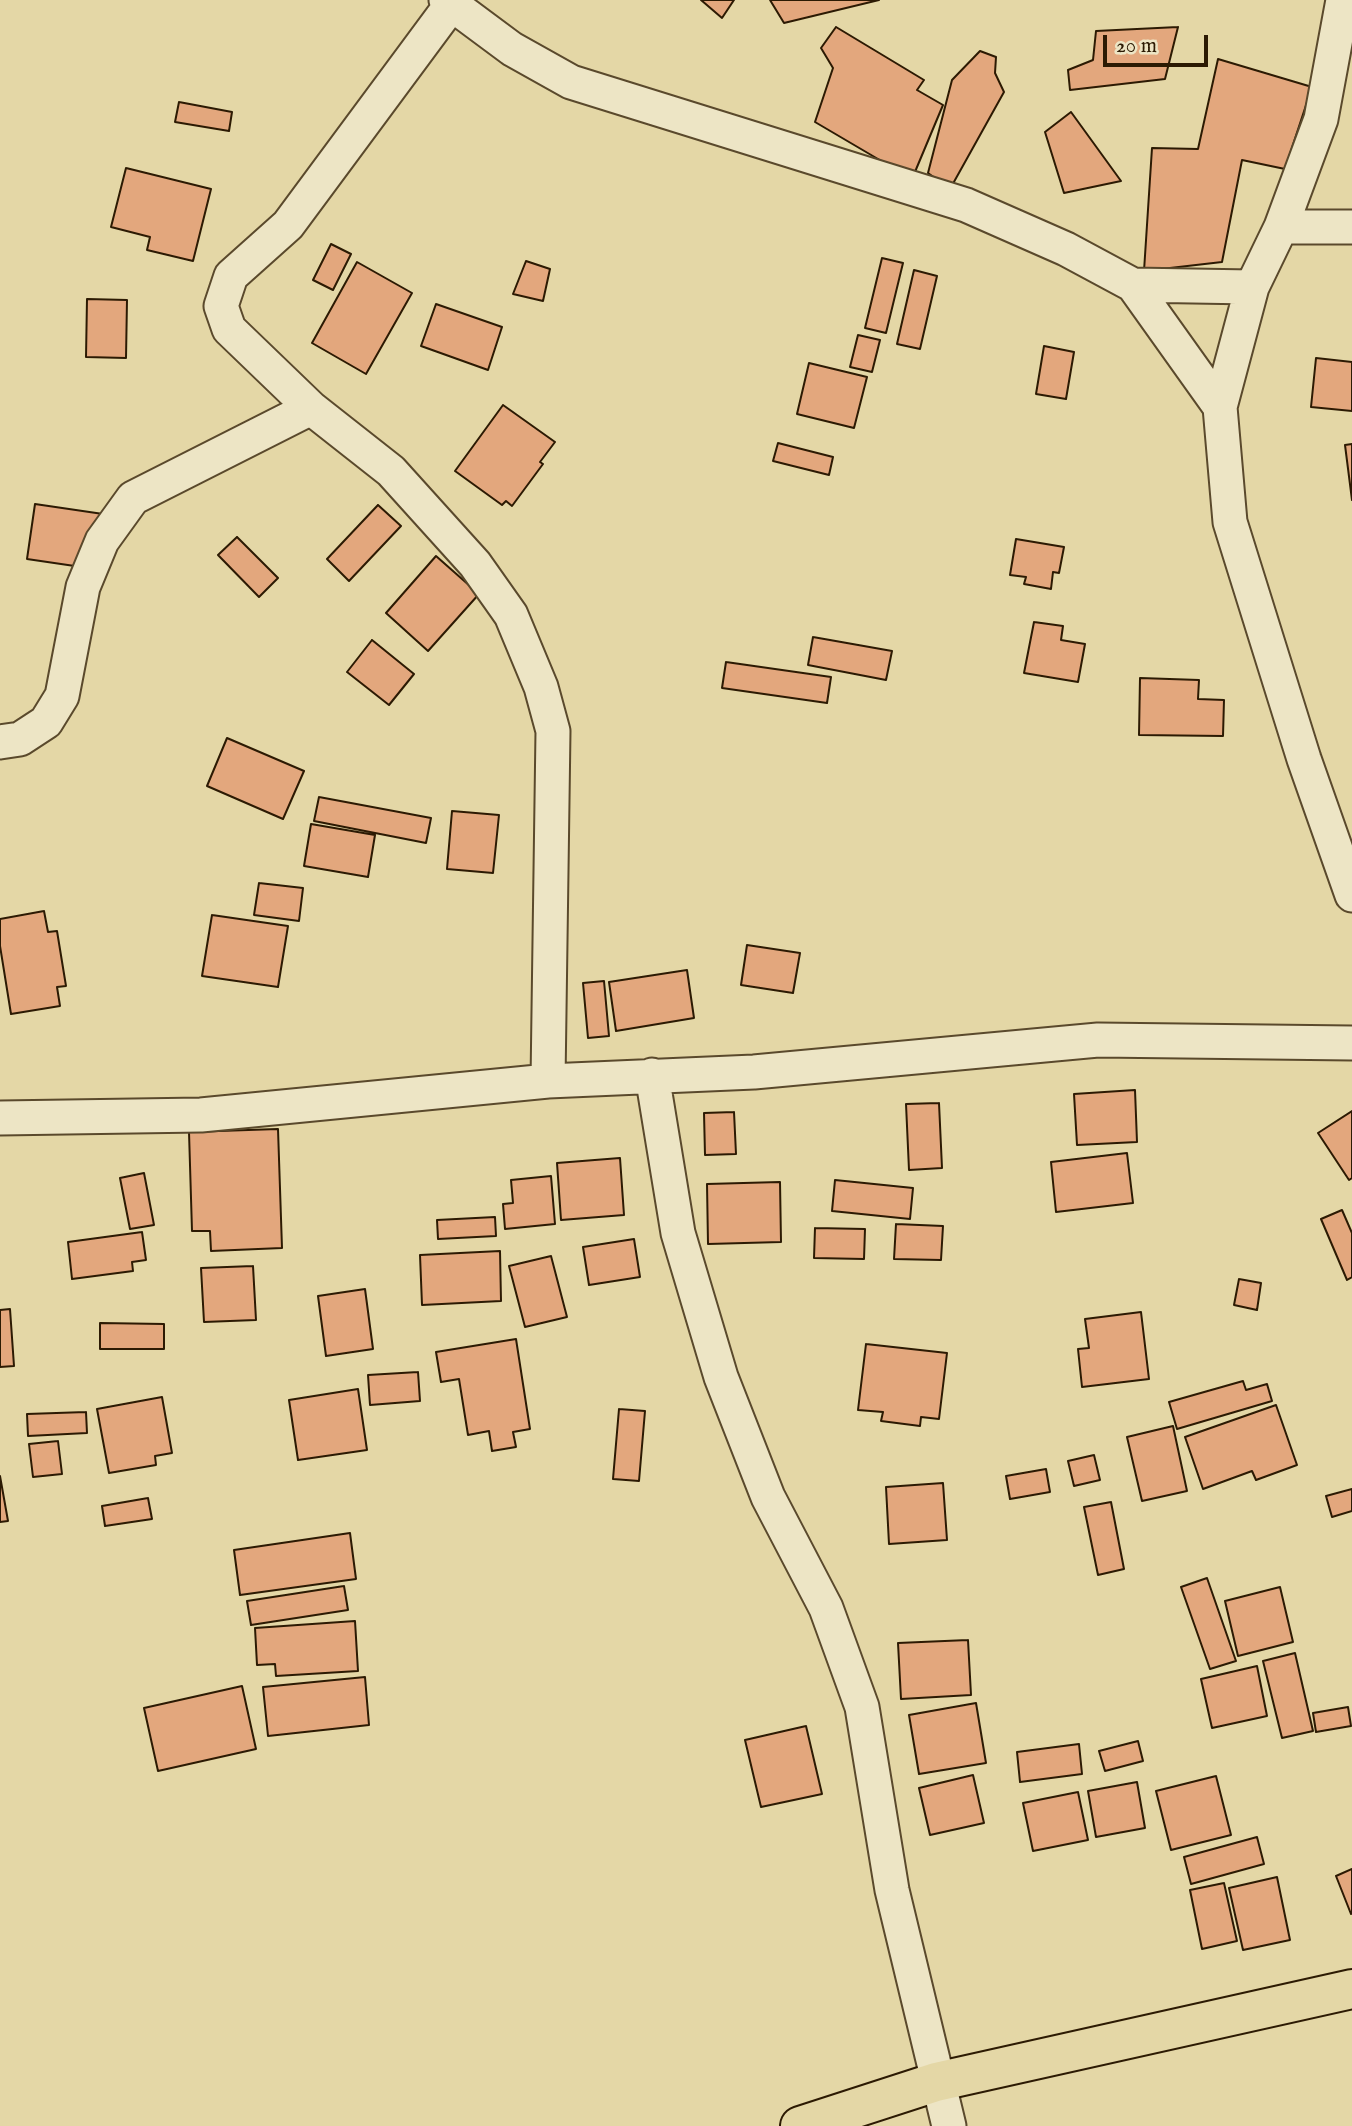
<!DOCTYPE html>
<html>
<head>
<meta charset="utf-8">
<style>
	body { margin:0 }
	#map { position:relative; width:1352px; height:2126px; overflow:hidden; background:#e4d7a6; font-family:"IM FELL English",serif }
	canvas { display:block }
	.scale { position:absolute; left:1103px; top:35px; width:105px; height:32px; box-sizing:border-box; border:4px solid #2c1a03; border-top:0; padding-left:9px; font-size:21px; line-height:24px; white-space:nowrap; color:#2c1a03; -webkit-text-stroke:5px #ede5c5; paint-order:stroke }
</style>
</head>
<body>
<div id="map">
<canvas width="1352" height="2126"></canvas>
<div class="scale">20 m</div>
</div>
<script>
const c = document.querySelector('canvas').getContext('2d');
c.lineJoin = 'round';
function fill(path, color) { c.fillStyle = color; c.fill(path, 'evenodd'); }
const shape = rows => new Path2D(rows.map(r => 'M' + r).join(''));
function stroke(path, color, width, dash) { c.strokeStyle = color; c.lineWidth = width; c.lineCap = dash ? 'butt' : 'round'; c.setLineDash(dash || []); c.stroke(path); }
const building = shape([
	[701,0,734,0,722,18,701,0],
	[770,0,879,0,784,23,770,0],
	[836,27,924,80,917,90,943,105,912,179,815,122,833,68,821,48,836,27],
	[1178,27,1165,79,1070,90,1068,70,1093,60,1096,31,1178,27],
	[980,51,996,57,995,73,1004,92,950,189,928,173,952,80,980,51],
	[1218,59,1312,87,1285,169,1242,160,1222,262,1144,271,1152,148,1198,149,1218,59],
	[179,102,232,112,229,131,175,122,179,102],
	[1071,112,1121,181,1064,193,1045,132,1071,112],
	[126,168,211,189,193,261,147,250,150,237,111,227,126,168],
	[331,244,351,254,333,290,313,280,331,244],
	[882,258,903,263,886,333,865,328,882,258],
	[526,261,550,269,543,301,513,294,526,261],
	[357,262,412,293,366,374,312,343,357,262],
	[914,270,937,276,920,349,897,344,914,270],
	[87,299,127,300,126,358,86,357,87,299],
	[436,304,502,327,488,370,421,346,436,304],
	[858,335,880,340,872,372,850,367,858,335],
	[1044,346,1074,352,1066,399,1036,394,1044,346],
	[1316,358,1352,362,1352,411,1311,407,1316,358],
	[809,363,867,377,854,428,797,414,809,363],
	[503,405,555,442,540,462,543,464,512,506,506,501,502,505,455,471,503,405],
	[778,443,833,457,829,475,773,461,778,443],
	[1352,444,1352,500,1345,445,1352,444],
	[35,504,103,514,95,569,27,559,35,504],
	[378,505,401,526,349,581,327,559,378,505],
	[237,537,278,578,259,597,218,555,237,537],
	[1016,539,1064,547,1059,573,1053,572,1051,589,1024,584,1026,577,1010,575,1016,539],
	[436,556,479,594,428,651,386,613,436,556],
	[1034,622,1063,626,1061,640,1085,644,1078,682,1024,673,1034,622],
	[813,637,892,651,886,680,808,665,813,637],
	[372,640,414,674,389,705,347,672,372,640],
	[726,662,831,677,827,703,722,688,726,662],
	[1140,678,1199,680,1198,699,1224,700,1223,736,1139,735,1140,678],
	[227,738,304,771,283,819,207,786,227,738],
	[319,797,431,818,426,843,314,821,319,797],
	[452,811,499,815,493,873,447,869,452,811],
	[311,824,375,835,368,877,304,866,311,824],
	[259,883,303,888,299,921,254,915,259,883],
	[44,911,48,932,57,931,66,986,57,987,60,1006,11,1014,0,946,0,919,44,911],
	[212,915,288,926,278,987,202,976,212,915],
	[747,945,800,953,793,993,741,985,747,945],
	[687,970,694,1018,616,1031,609,982,687,970],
	[604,981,609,1036,588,1038,583,983,604,981],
	[1135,1090,1137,1142,1077,1145,1074,1094,1135,1090],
	[939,1103,942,1168,909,1170,906,1104,939,1103],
	[1352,1111,1352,1178,1349,1180,1318,1133,1352,1111],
	[734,1112,736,1154,705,1155,704,1113,734,1112],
	[278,1129,282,1248,211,1251,210,1231,192,1231,189,1132,278,1129],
	[1127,1153,1133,1203,1056,1212,1051,1162,1127,1153],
	[620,1158,624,1215,561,1220,557,1163,620,1158],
	[144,1173,154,1225,130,1229,120,1178,144,1173],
	[551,1176,555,1224,505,1229,503,1204,513,1203,511,1180,551,1176],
	[835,1180,913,1188,910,1219,832,1211,835,1180],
	[780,1182,781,1242,708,1244,707,1184,780,1182],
	[1342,1210,1352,1233,1352,1277,1347,1280,1321,1219,1342,1210],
	[495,1217,496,1236,438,1239,437,1220,495,1217],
	[896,1224,943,1226,941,1260,894,1259,896,1224],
	[815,1228,865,1229,864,1259,814,1258,815,1228],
	[142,1232,146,1260,132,1262,133,1271,72,1279,68,1242,142,1232],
	[634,1239,640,1277,589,1285,583,1247,634,1239],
	[500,1251,501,1301,422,1305,420,1255,500,1251],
	[551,1256,567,1317,525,1327,509,1266,551,1256],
	[253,1266,256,1320,204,1322,201,1268,253,1266],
	[1239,1279,1261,1283,1257,1310,1234,1305,1239,1279],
	[365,1289,373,1349,326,1356,318,1296,365,1289],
	[10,1309,14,1366,0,1367,0,1310,10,1309],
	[1141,1312,1149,1379,1082,1387,1078,1349,1089,1348,1085,1319,1141,1312],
	[100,1323,164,1324,164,1349,100,1349,100,1323],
	[516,1339,530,1429,513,1432,516,1447,492,1451,489,1431,468,1435,459,1379,441,1382,436,1352,516,1339],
	[866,1344,947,1353,939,1419,921,1417,920,1426,881,1421,883,1412,858,1410,866,1344],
	[418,1372,420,1401,370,1405,368,1375,418,1372],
	[1243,1381,1246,1390,1267,1384,1272,1401,1177,1429,1169,1402,1243,1381],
	[358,1389,367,1450,298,1460,289,1400,358,1389],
	[162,1397,172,1453,155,1456,156,1465,109,1473,97,1409,162,1397],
	[1276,1405,1297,1465,1256,1480,1252,1471,1203,1489,1185,1437,1276,1405],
	[619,1409,645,1411,639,1481,613,1479,619,1409],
	[86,1412,87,1433,28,1436,27,1414,86,1412],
	[1173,1426,1187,1491,1142,1501,1127,1437,1173,1426],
	[58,1441,62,1474,33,1477,29,1444,58,1441],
	[1094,1455,1100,1480,1074,1486,1068,1461,1094,1455],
	[1046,1469,1050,1492,1010,1499,1006,1476,1046,1469],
	[0,1476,8,1521,0,1522,0,1476],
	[943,1483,947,1540,889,1544,886,1487,943,1483],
	[1352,1489,1352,1511,1332,1517,1326,1496,1352,1489],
	[148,1498,152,1519,105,1526,102,1506,148,1498],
	[1111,1502,1124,1569,1098,1575,1084,1507,1111,1502],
	[350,1533,356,1579,240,1595,234,1550,350,1533],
	[1207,1578,1236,1661,1210,1669,1181,1587,1207,1578],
	[344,1586,348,1610,251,1625,247,1601,344,1586],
	[1280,1587,1293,1642,1238,1656,1225,1601,1280,1587],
	[355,1621,358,1671,276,1676,275,1664,257,1665,255,1628,355,1621],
	[968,1640,971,1695,901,1699,898,1643,968,1640],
	[1295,1653,1313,1731,1282,1738,1263,1661,1295,1653],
	[1257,1666,1267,1716,1212,1728,1201,1679,1257,1666],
	[365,1677,369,1725,268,1736,263,1687,365,1677],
	[242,1686,256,1749,158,1771,144,1708,242,1686],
	[976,1703,986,1763,919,1774,909,1715,976,1703],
	[1348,1707,1351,1726,1316,1732,1313,1713,1348,1707],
	[806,1726,822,1794,761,1807,745,1740,806,1726],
	[1138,1741,1143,1761,1105,1771,1099,1751,1138,1741],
	[1079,1744,1082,1774,1020,1782,1017,1752,1079,1744],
	[973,1775,984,1823,930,1835,919,1788,973,1775],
	[1216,1776,1231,1835,1171,1850,1156,1791,1216,1776],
	[1137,1782,1145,1828,1096,1837,1088,1791,1137,1782],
	[1078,1792,1088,1840,1033,1851,1023,1803,1078,1792],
	[1257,1837,1264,1864,1191,1884,1184,1857,1257,1837],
	[1352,1869,1352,1913,1351,1914,1336,1876,1352,1869],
	[1277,1877,1290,1940,1243,1950,1229,1888,1277,1877],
	[1224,1883,1237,1941,1202,1949,1190,1890,1224,1883]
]);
const minor = shape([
	[446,0,512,49,571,82,966,205,1066,249,1133,285,1252,287],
	[1343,0,1321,119,1281,227,1252,287,1220,407,1230,522,1304,759,1352,895],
	[451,5,288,225,231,276,221,306,229,329,311,408,391,471,475,564,511,615,541,687,553,731,548,1081],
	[1281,227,1352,227],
	[1133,285,1220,407],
	[0,742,20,739,46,722,62,696,83,587,102,541,133,498,311,408],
	[652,1075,678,1233,721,1377,768,1497,826,1608,862,1707,892,1890,949,2126],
	[0,1118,201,1115,548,1081,754,1072,1098,1040,1352,1043]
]);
const major = shape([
	[800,2126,936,2082,1352,1989]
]);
fill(building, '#e3a77d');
stroke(building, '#2c1a03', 2);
stroke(minor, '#5a492c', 37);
stroke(major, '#2c1a03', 42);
stroke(minor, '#ede5c5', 33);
stroke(major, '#e4d7a6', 38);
</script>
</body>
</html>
